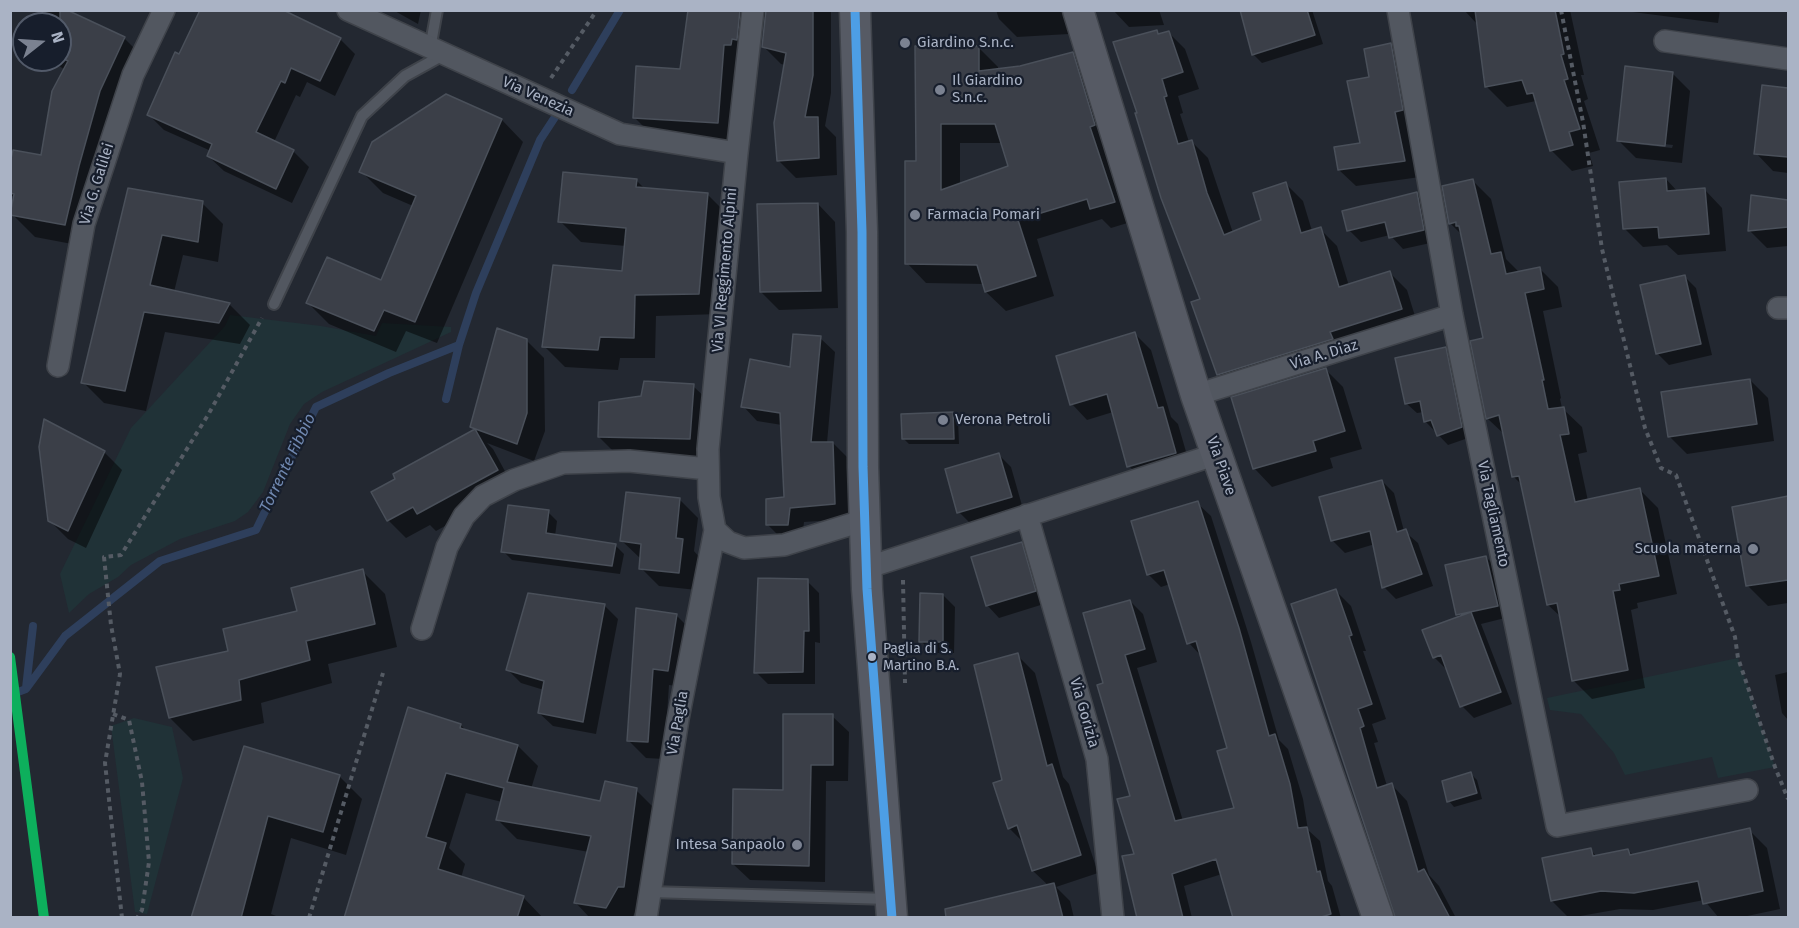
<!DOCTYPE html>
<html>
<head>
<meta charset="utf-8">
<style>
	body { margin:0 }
	#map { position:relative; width:1799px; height:928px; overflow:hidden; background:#232831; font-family:"Fira Sans",sans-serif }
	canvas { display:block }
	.frame { position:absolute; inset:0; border:12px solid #aab3c5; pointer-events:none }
	.north { position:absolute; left:12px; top:12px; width:60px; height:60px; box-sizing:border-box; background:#171e2c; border:2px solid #525a69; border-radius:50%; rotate:73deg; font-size:16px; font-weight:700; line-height:24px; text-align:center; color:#aab3c5 }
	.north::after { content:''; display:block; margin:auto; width:21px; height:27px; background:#7b8291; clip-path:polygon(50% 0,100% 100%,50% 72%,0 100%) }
</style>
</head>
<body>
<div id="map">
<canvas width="1799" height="928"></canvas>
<div class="frame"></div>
<div class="north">N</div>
</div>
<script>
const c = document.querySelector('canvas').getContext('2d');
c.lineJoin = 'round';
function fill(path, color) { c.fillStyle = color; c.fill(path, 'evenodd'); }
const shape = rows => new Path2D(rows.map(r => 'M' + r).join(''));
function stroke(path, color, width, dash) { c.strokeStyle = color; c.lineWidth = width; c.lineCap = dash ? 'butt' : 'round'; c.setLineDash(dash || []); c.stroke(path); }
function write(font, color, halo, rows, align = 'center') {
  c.font = font + ' "Fira Sans",sans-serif'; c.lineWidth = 4.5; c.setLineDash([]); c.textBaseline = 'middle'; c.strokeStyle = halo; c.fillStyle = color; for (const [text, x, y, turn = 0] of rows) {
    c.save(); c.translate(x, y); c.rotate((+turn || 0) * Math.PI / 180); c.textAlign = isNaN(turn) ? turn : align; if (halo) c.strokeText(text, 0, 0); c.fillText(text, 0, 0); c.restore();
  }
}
const green = shape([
	[230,315,321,326,376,336,382,323,451,327,451,332,322,392,304,404,290,424,263,492,248,512,235,521,180,539,131,565,118,577,89,594,69,613,60,574,131,428,225,326],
	[1738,658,1775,767,1718,778,1712,757,1625,775,1614,753,1581,714,1550,710,1547,698],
	[134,718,172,727,183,778,147,914,135,912,111,726]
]);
const shadow = shape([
	[40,10,64,10,125,39,148,62,123,114,88,247,35,237,12,214,15,198,10,194,10,172,43,157,65,70,51,60,60,60,60,24,37,24],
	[393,10,421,10,418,24],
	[689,10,831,10,831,93,825,126,836,137,837,175,796,178,778,160,785,65,781,64,763,46,767,15,760,21,736,141,652,135,634,117,681,71],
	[996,10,1062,10,1069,34,1017,37,999,19],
	[1113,10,1159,10,1164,25,1129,27],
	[1254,10,1312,10,1323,44,1262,63,1253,54],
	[1464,10,1570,10,1584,75,1581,75,1588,99,1584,101,1600,150,1589,153,1593,166,1572,171,1551,150,1536,101,1507,107,1486,86,1478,25],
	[1617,10,1720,10,1718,23],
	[1157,32,1160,35,1168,32,1185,49,1199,89,1178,96,1183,113,1180,114,1189,142,1191,141,1208,158,1233,233,1263,221,1286,184,1303,201,1312,231,1320,229,1337,246,1349,286,1390,273,1407,290,1418,326,1236,391,1219,374,1202,300,1162,198],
	[340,39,355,54,335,96,307,82,300,97,296,95,274,142,294,152,309,167,292,203,224,171,208,156,211,151,164,130,149,115],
	[1390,44,1407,61,1420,177,1356,186,1339,170,1362,144,1371,78],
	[978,47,998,67,998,70,1020,68,1073,54,1092,74,1134,221,1111,228,1102,219,1037,239,1054,296,1006,311,986,292,984,284,926,283,907,263,917,163],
	[960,143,1003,143,1010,167,960,184],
	[1672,73,1690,91,1682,163,1636,158,1618,140],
	[1636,141,1673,145,1672,148,1636,144],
	[1763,86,1788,89,1788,173,1773,171,1756,153],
	[446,96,502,120,523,142,437,343,406,331,396,352,329,324,307,302,382,282,413,206,383,193,361,171],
	[1666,179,1678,192,1705,190,1722,208,1726,251,1678,255,1667,245,1643,247,1625,229],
	[636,180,645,189,708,195,729,216,720,314,656,316,655,358,620,358,618,370,565,367,544,346,623,272,626,246,581,242,560,221],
	[1472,180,1491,199,1506,259,1519,272,1539,268,1558,287,1562,307,1543,311,1561,398,1560,399,1562,408,1582,427,1587,452,1578,454,1588,501,1640,490,1658,508,1677,594,1637,603,1638,608,1631,610,1645,688,1592,699,1573,680,1561,617,1548,605,1522,485,1513,476,1505,435,1488,419,1472,342,1484,340,1462,235,1450,223],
	[129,190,202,203,223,224,218,262,183,255,174,292,229,304,250,325,240,344,165,332,146,411,104,403,83,382],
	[1417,194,1429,206,1435,242,1403,249,1390,235,1361,242,1349,230],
	[1752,197,1788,202,1788,246,1767,248,1749,230],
	[818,204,835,222,838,308,779,310,761,292],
	[1684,276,1696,288,1712,355,1669,365,1657,353],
	[1135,334,1151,350,1171,417,1178,424,1191,469,1145,482,1129,466,1113,412,1087,420,1072,404],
	[820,338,835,352,827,443,833,443,848,458,849,519,804,522,802,539,782,539,767,524,786,498,782,425,757,421,743,406,792,369],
	[526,340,544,358,545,431,534,461,487,443,493,449,514,488,436,531,430,525,406,538,388,520,476,430,472,426],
	[1445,348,1455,358,1471,437,1448,445,1425,421,1424,412,1417,413,1407,404],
	[1325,369,1343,387,1362,449,1330,458,1333,468,1272,487,1255,469,1233,398],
	[1750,380,1768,398,1774,441,1687,454,1669,436],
	[693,386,711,403,707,456,617,455,599,437,643,397],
	[952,413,958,419,959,444,909,444,904,439],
	[45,421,104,452,122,470,86,548,68,539,49,520],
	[999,455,1011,467,1023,509,971,524,959,512],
	[1382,481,1394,493,1404,531,1418,543,1433,586,1396,599,1384,587,1375,544,1345,553,1333,541,1321,498],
	[1788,498,1788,603,1768,606,1747,585,1733,509],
	[680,500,698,518,694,551,700,558,697,590,659,586,641,568,641,559,622,541],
	[1197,503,1211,516,1251,642,1279,740,1288,749,1303,799,1308,830,1320,841,1328,881,1332,886,1341,918,1235,918,1222,874,1184,886,1192,918,1138,918,1132,797,1105,684,1130,601,1143,614,1157,662,1137,668,1183,821,1236,809,1229,749,1202,657,1189,643,1170,584,1161,587,1148,574],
	[548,512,557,521,555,536,615,545,624,554,620,574,512,560,503,551],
	[1021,544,1033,556,1047,603,999,618,987,605],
	[1486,557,1498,569,1509,617,1481,624,1512,704,1474,718,1462,706,1448,669,1446,669,1434,657,1460,617,1457,614],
	[362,571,385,594,397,647,328,664,332,683,261,703,264,723,193,741,170,718,229,652,299,612],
	[807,581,819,593,820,643,815,642,815,684,768,684,756,672],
	[1336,591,1351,606,1366,651,1363,651,1386,719,1372,724,1378,742,1374,743,1387,786,1392,785,1407,801,1429,875,1439,886,1456,918,1397,918,1293,605],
	[943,595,955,607,954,653,933,653,921,641],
	[604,605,618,619,596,734,553,726,539,713,544,690,521,683,507,669],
	[638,610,676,615,693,632,685,687,669,685,664,759,646,758,629,741],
	[1017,655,1035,673,1063,777,1069,784,1098,873,1056,887,1070,901,1074,918,968,918,1049,886,1033,871,1024,843,1009,828,1004,781],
	[1788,672,1788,720,1782,713,1775,675],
	[832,716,849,732,848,781,826,781,825,882,750,880,733,864,784,792],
	[461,725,467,732,518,746,538,766,531,789,601,803,636,790,656,810,638,907,632,918,590,918,576,903,589,852,517,839,497,819,502,802,466,793,449,848,465,864,461,878,523,897,543,918,345,918],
	[245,748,339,776,362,799,346,855,291,838,271,914,281,918,193,918],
	[1471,774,1477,780,1482,799,1454,807,1449,801],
	[1749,830,1767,848,1780,909,1738,918,1719,918,1704,900,1653,910,1620,909,1569,918,1552,901,1591,850,1597,857,1628,850,1634,856]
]);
const stream = shape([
	[572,90,620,10],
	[446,399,459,345],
	[26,688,33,626],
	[10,695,26,689,65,636,160,561,256,530,316,407,389,373,459,345,476,293,540,140,557,114]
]);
const building = shape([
	[60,10,67,10,125,37,100,91,79,166,65,225,10,215,14,194,10,193,10,163,13,150,41,155,52,91,68,61,60,57,60,10],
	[200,10,283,10,341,38,320,81,291,68,285,83,281,81,256,132,294,150,276,189,207,156,212,144,147,115,175,52,179,54,200,10],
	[688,10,740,10,737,40,732,39,731,45,724,45,718,123,633,118,636,66,680,69,688,10],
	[766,10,813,10,813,75,805,117,818,117,819,158,777,161,774,123,786,53,762,47,766,10],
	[1240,10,1307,10,1315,35,1252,55,1240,10],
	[1475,10,1555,10,1564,54,1561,55,1568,79,1564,80,1580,129,1569,132,1573,145,1550,151,1533,93,1527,94,1522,80,1485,87,1475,10],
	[1157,30,1158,34,1169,31,1183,72,1162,79,1167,96,1164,97,1178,144,1192,140,1207,193,1224,235,1261,220,1253,193,1286,182,1301,233,1321,227,1339,287,1390,271,1402,309,1330,332,1333,339,1217,375,1191,302,1200,299,1161,198,1135,113,1137,113,1113,42,1157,30],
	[1391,43,1403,110,1395,112,1405,161,1338,170,1334,147,1360,143,1347,81,1369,77,1364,49,1391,43],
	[915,46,979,46,979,71,1020,66,1073,52,1095,125,1090,127,1115,202,1090,209,1087,199,1018,220,1036,276,985,292,977,265,905,264,905,161,916,161,915,46],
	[941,124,995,124,1008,166,941,190,941,124],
	[1625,66,1673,72,1665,146,1617,141,1625,66],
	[1762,85,1788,88,1788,157,1754,154,1762,85],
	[446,94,502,119,415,322,384,310,374,331,306,303,327,257,381,280,416,196,359,172,372,142,446,94],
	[563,172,637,179,636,187,708,193,699,294,635,295,634,338,600,337,598,350,542,347,553,265,622,271,626,228,558,222,563,172],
	[1666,178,1667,191,1705,188,1709,234,1659,238,1658,227,1623,229,1619,182,1666,178],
	[1473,179,1491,254,1501,252,1506,274,1540,267,1544,289,1525,293,1544,380,1542,380,1548,409,1564,407,1569,434,1560,435,1575,502,1640,488,1659,576,1619,584,1620,590,1613,591,1628,670,1572,681,1557,603,1547,605,1519,476,1512,477,1499,415,1486,419,1470,341,1483,338,1459,226,1456,226,1456,222,1449,224,1442,186,1473,179],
	[128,188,203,201,198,242,162,235,150,285,230,303,219,323,144,312,125,391,81,383,128,188],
	[1417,192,1424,230,1389,238,1385,222,1347,231,1342,211,1417,192],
	[1751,195,1788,200,1788,227,1748,231,1751,195],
	[818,203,821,291,760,292,757,204,818,203],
	[1685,275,1701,344,1656,354,1640,285,1685,275],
	[497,328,527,339,527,413,517,444,470,427,497,328],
	[1135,332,1158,408,1163,407,1176,453,1127,467,1107,394,1070,405,1056,356,1135,332],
	[793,334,821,336,811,442,833,442,835,504,790,508,788,525,766,525,766,499,784,497,780,413,741,407,750,359,790,367,793,334],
	[1446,347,1462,427,1437,436,1431,420,1424,422,1420,401,1405,404,1395,358,1446,347],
	[1326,368,1345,431,1313,441,1316,451,1253,469,1231,397,1326,368],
	[1750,379,1757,424,1668,437,1661,392,1750,379],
	[644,381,694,384,690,439,598,437,599,402,641,396,644,381],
	[953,412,954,439,902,439,901,414,953,412],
	[44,419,105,451,68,531,48,521,39,447,44,419],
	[475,429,498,470,417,514,413,507,387,521,371,492,395,479,393,474,475,429],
	[999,453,1012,497,957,513,945,469,999,453],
	[1382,480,1397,532,1406,529,1422,574,1382,588,1370,531,1331,541,1319,497,1382,480],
	[626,492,680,498,676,538,683,539,679,573,639,569,641,544,620,541,626,492],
	[1788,496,1788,580,1746,586,1732,507,1788,496],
	[1198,501,1239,628,1269,736,1275,734,1290,784,1298,828,1307,827,1317,872,1320,871,1331,914,1318,918,1233,918,1216,859,1172,874,1183,918,1137,918,1122,856,1134,854,1117,799,1130,796,1097,685,1103,683,1083,613,1130,600,1145,649,1125,655,1175,821,1234,808,1217,751,1227,748,1196,641,1187,644,1164,570,1147,575,1131,521,1198,501],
	[508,505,549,510,546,533,616,544,612,566,501,552,508,505],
	[1022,542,1036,591,986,606,971,557,1022,542],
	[1486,556,1498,606,1456,615,1445,565,1486,556],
	[363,569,375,624,306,641,310,660,239,680,241,700,169,718,156,667,228,651,223,629,297,611,291,588,363,569],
	[758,578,808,579,809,631,804,631,803,672,754,673,758,578],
	[1336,589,1352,635,1349,636,1372,704,1358,709,1364,726,1360,728,1377,788,1392,783,1418,872,1424,869,1450,918,1395,917,1291,604,1336,589],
	[528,593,605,604,583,722,538,713,544,681,506,670,528,593],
	[920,593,943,594,943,642,919,642,920,593],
	[636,608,677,614,668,671,653,669,648,742,627,741,636,608],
	[1471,612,1501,692,1460,707,1441,655,1433,658,1422,630,1471,612],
	[1018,653,1047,766,1052,764,1081,855,1032,871,1017,825,1008,829,993,783,1002,780,974,665,1018,653],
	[408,707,461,724,460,728,518,745,507,782,600,801,605,781,637,788,624,887,618,887,606,908,574,903,591,836,496,820,504,788,446,773,426,837,446,843,438,869,524,896,517,918,344,918,408,707],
	[783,714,833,714,833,765,811,765,809,866,732,864,733,789,783,790,783,714],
	[244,746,340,775,323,832,268,816,241,918,191,918,244,746],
	[1471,772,1477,793,1447,802,1442,781,1471,772],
	[1750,828,1763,891,1703,904,1698,881,1634,893,1601,891,1551,901,1542,858,1591,848,1593,856,1628,849,1630,855,1750,828],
	[1054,883,1063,918,946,918,945,909,1054,883]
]);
const path = shape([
	[1561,10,1583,122,1602,249,1645,428,1661,468,1676,475,1735,637,1738,658,1775,767,1788,799],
	[551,78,597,10],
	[903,580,905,683],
	[113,714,129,720,142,782,149,862,142,910,137,918],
	[122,918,105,763,120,674,111,625,104,557,121,555,208,415,262,318],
	[309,918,383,673]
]);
const lane = shape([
	[430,49,437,10],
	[274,304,362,116,405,76,443,55],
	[650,892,889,899]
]);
const street = shape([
	[348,10,620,134,737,153],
	[1398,10,1452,315,1557,826,1747,790],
	[1665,41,1788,59],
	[1778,308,1788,308],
	[58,366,84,224,133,75,164,10],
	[1196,395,1452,315],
	[1027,515,1097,759,1113,918],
	[715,530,728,542,744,548,784,545,865,520],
	[866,568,1217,454],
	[422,629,447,547,464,516,483,496,514,480,563,463,629,461,708,469],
	[646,918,678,719,715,530,709,497,708,449,737,153,753,10]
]);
const secondary = shape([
	[855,10,862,232,863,467,867,589,892,918],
	[1078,10,1196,395,1378,918]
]);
const bus1 = shape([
	[855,10,862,232,863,467,867,589,892,918]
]);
const rail1 = shape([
	[10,657,44,918]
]);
const markers = [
	[905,43,6,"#7b8291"],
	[940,90,6,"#7b8291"],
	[915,215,6,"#7b8291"],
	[943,420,6,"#7b8291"],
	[1753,549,6,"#7b8291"],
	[872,657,5,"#aab3c5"],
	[797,845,6,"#7b8291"]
];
const busNames = [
	["Paglia di S.",883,649],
	["Martino B.A.",883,666]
];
const poiNames = [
	["Giardino S.n.c.",917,43],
	["Il Giardino",952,81],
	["S.n.c.",952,98],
	["Farmacia Pomari",927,215],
	["Verona Petroli",955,420],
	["Scuola materna",1741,549,"right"],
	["Intesa Sanpaolo",785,845,"right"]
];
const streetNames = [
	["Via Venezia",538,97,24],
	["Via G. Galilei",97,184,-73],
	["Via VI Reggimento Alpini",725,270,-85],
	["Via A. Diaz",1324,355,-17],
	["Via Piave",1221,466,71],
	["Via Tagliamento",1493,514,78],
	["Via Gorizia",1084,713,74],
	["Via Paglia",678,723,-80]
];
const waterNames = [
	["Torrente Fibbio",288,463,-64]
];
fill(green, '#203237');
fill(shadow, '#0007');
stroke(stream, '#2e3f5c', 8);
fill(building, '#3b3f48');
stroke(building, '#4a505a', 1.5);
stroke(lane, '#3f434a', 14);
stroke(street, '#3f434a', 24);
stroke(secondary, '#3f434a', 33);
stroke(path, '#555b64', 4, [4.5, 4.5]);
stroke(lane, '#525760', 10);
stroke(street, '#525760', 21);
stroke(secondary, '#565a64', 30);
stroke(bus1, '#4d9ee5', 9);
stroke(rail1, '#0daf5c', 10);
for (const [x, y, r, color] of markers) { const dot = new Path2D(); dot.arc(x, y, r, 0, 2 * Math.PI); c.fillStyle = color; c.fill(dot); stroke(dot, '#171e2c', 2); }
write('14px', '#aab3c5', '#171e2c', busNames, 'left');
write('15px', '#aab3c5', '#171e2c', poiNames, 'left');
write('15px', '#aab3c5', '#171e2c', streetNames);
write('italic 16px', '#7088b0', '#171e2c', waterNames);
</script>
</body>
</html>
